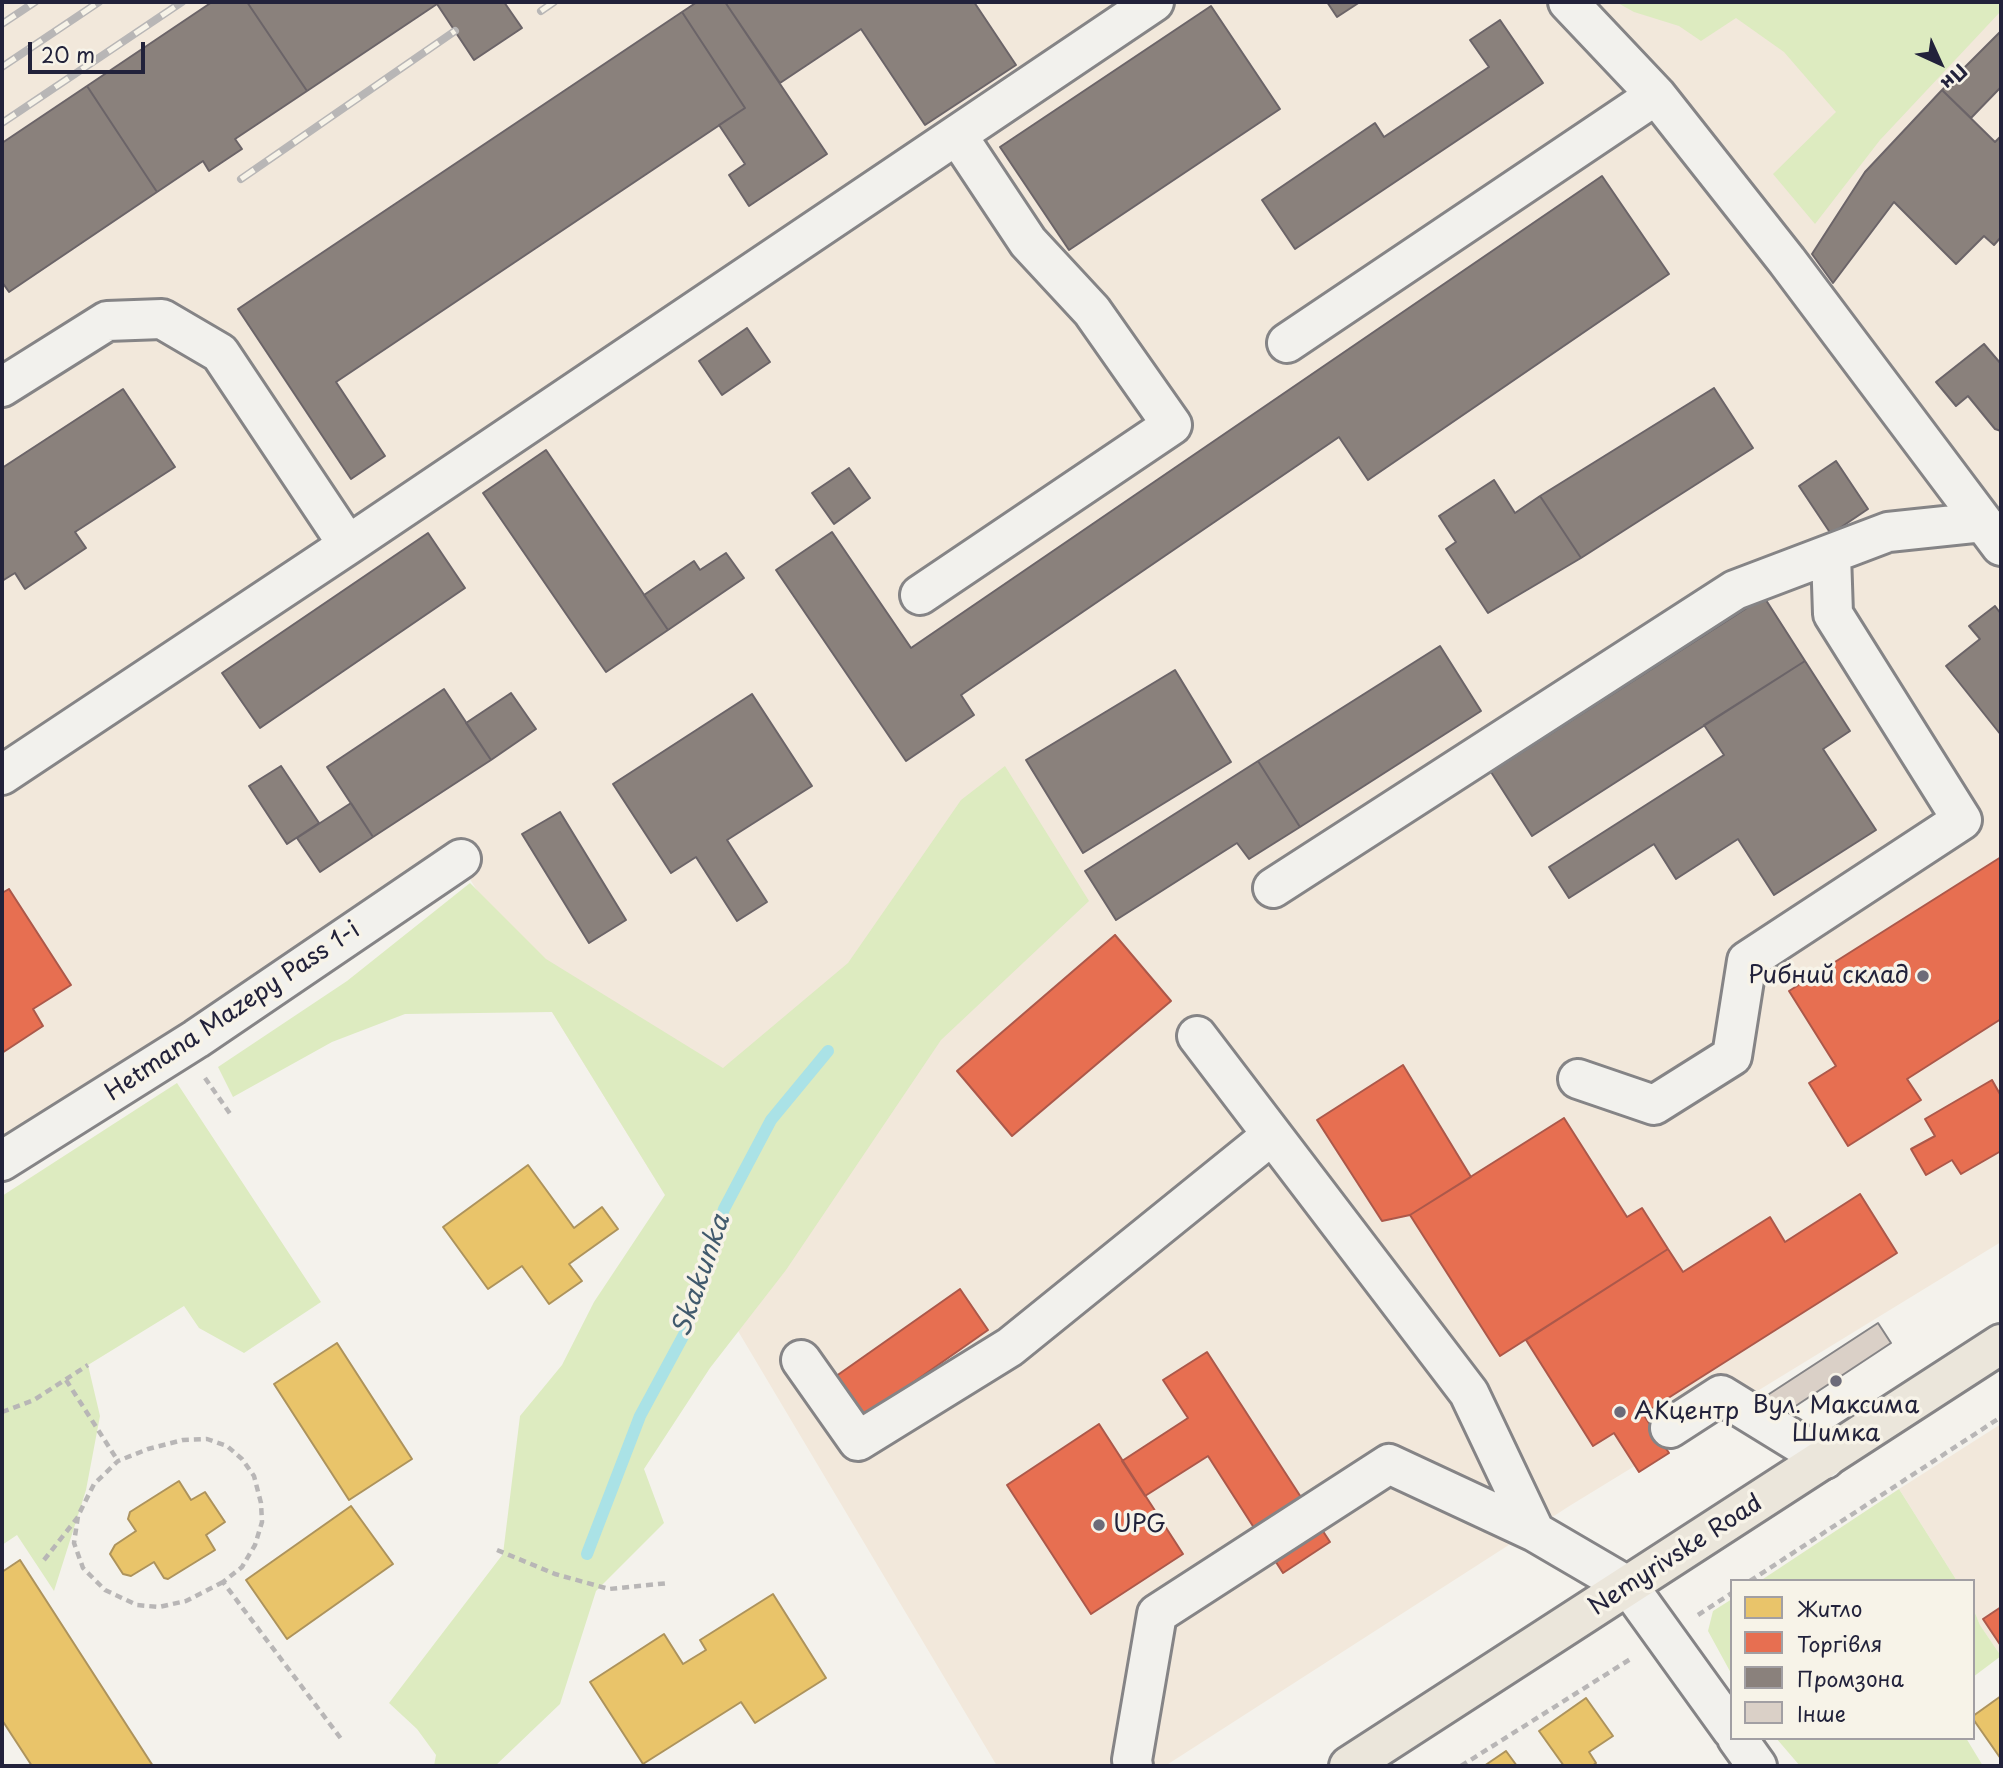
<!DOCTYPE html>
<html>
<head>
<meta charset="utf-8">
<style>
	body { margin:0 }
	#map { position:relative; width:2003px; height:1768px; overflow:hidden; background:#f4f2ec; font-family:"Playpen Sans",sans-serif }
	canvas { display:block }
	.frame { position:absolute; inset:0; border:4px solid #22223b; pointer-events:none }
	.legend { position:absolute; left:1730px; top:1579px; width:245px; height:161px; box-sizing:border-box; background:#f7f3e8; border:2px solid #a29fa3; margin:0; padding:9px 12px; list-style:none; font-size:21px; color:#22223b }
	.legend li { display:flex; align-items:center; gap:14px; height:35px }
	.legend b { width:35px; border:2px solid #a29fa3 }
	.north { position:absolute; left:1905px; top:28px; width:70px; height:70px; -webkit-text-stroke:5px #f7f3e8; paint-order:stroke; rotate:135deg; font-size:19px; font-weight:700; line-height:28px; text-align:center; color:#22223b }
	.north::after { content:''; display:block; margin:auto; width:24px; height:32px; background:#22223b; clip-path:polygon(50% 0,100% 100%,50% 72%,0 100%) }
	.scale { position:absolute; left:28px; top:42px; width:117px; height:32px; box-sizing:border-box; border:4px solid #22223b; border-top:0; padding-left:9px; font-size:21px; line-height:24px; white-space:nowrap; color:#22223b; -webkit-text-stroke:5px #f7f3e8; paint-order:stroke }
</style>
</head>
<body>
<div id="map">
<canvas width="2003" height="1768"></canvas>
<div class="frame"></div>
<ul class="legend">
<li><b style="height:19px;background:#e9c46a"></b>Житло</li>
<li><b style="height:19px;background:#e76f51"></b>Торгівля</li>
<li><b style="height:19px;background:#8a817c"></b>Промзона</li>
<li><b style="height:19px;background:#dad0c7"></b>Інше</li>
</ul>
<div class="north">Пн</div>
<div class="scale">20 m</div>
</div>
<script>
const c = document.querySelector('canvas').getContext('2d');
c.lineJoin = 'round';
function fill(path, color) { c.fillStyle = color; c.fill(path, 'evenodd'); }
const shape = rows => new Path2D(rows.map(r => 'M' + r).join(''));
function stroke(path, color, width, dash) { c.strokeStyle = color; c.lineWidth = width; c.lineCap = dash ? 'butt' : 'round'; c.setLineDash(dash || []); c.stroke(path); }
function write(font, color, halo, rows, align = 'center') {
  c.font = font + ' "Playpen Sans",sans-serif'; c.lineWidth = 7; c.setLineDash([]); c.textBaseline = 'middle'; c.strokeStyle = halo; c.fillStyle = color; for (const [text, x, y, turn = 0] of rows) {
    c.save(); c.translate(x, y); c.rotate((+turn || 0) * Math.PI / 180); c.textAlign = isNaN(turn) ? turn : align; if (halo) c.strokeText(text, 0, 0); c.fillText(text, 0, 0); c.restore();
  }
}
const built = shape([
	[2,2,2001,2,2001,1242,1571,1505,1165,1766,997,1766,738,1331,665,1195,460,863,2,1168],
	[2001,1424,2001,1656,1980,1625,1973,1608,1973,1581,1957,1581,1899,1489]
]);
const green = shape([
	[1616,2,2001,2,2001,11,1880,140,1815,224,1773,174,1836,112,1784,52,1736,18,1701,41,1679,26,1634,12],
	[1005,766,1089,901,941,1040,786,1270,710,1368,644,1469,664,1523,596,1591,560,1704,495,1766,434,1766,436,1755,417,1729,389,1703,503,1554,520,1416,562,1365,594,1302,665,1195,552,1012,405,1014,332,1042,233,1097,218,1067,347,981,470,883,546,959,723,1068,848,963,961,800],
	[177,1083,321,1302,244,1353,199,1328,184,1306,88,1365,100,1416,86,1490,54,1591,17,1535,2,1545,2,1196],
	[1899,1489,1957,1581,1760,1581],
	[1732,1599,1732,1675,1708,1631,1713,1611],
	[1973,1608,1980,1625,2001,1656,1973,1677],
	[1776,1738,1966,1738,1983,1766,1800,1766]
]);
const homes = shape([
	[528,1165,574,1228,602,1207,618,1229,569,1264,582,1281,549,1304,522,1266,488,1289,443,1227,528,1165],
	[337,1343,412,1459,349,1500,274,1384,337,1343],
	[179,1481,191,1500,205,1492,225,1522,206,1535,215,1550,168,1579,164,1578,154,1562,131,1576,123,1574,110,1554,115,1545,136,1531,128,1519,130,1512,179,1481],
	[351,1506,393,1564,287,1639,246,1580,351,1506],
	[20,1560,153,1766,32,1766,2,1720,2,1572,20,1560],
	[773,1594,826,1678,755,1723,741,1702,643,1764,590,1682,664,1634,683,1664,706,1650,700,1640,773,1594],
	[2001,1696,2001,1759,1973,1719,1973,1716,2001,1696],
	[1586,1698,1613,1736,1589,1752,1596,1763,1592,1766,1564,1766,1539,1731,1586,1698],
	[1506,1751,1517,1766,1484,1766,1506,1751]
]);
const shops = shape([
	[2001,857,2001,1019,1907,1079,1921,1100,1848,1146,1809,1083,1836,1066,1789,991,2001,857],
	[9,889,71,985,33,1009,43,1026,2,1053,2,893,9,889],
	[1115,935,1171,1001,1012,1136,957,1071,1115,935],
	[1403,1065,1471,1177,1410,1215,1382,1221,1317,1120,1403,1065],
	[1992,1080,2001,1096,2001,1151,1961,1174,1952,1160,1926,1175,1911,1149,1935,1136,1925,1119,1992,1080],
	[1564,1118,1627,1217,1642,1208,1668,1249,1500,1356,1410,1215,1564,1118],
	[1860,1194,1897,1253,1643,1414,1669,1453,1639,1472,1614,1433,1593,1446,1526,1340,1668,1249,1683,1272,1770,1217,1785,1242,1860,1194],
	[960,1289,988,1330,861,1419,832,1379,960,1289],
	[1207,1352,1330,1542,1283,1573,1208,1456,1145,1496,1122,1461,1188,1418,1163,1380,1207,1352],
	[1099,1424,1183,1554,1091,1614,1007,1485,1099,1424],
	[2001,1607,2001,1646,1983,1619,2001,1607]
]);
const industry = shape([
	[212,2,247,2,307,91,235,139,242,149,209,171,203,161,157,192,87,86,212,2],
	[247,2,504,2,522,28,474,60,437,4,307,91,247,2],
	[697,2,725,2,827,154,749,206,729,175,745,164,719,125,745,108,682,12,697,2],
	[725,2,974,2,1016,65,925,125,861,29,780,83,725,2],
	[1327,2,1360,2,1337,17,1327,2],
	[1211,6,1280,109,1069,250,1000,147,1211,6],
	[682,12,745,108,336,382,385,456,351,479,238,309,682,12],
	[1500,20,1543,83,1295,249,1262,200,1375,123,1384,137,1489,67,1470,40,1500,20],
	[2001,31,2001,87,1971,118,1942,90,2001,31],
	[87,86,157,192,9,292,2,282,2,143,87,86],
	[1942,90,1995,142,2001,136,2001,237,1994,245,1984,236,1956,264,1894,202,1833,283,1812,254,1865,172,1942,90],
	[1602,176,1669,274,1368,480,1339,437,961,695,974,715,906,761,776,570,832,532,911,648,1602,176],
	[747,328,770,362,722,395,699,361,747,328],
	[1984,344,2001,364,2001,431,1995,429,1968,396,1956,406,1936,382,1984,344],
	[1714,388,1753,448,1581,558,1540,496,1714,388],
	[123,389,175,467,75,532,86,548,25,589,15,573,2,581,2,468,123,389],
	[546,450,668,630,606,672,483,493,546,450],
	[1836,461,1868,509,1831,534,1799,486,1836,461],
	[849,468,870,498,834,524,812,493,849,468],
	[1494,480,1515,513,1540,496,1581,558,1488,613,1446,549,1456,542,1439,516,1494,480],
	[428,533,465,588,260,728,222,673,428,533],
	[726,553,744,578,668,630,644,595,694,561,700,570,726,553],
	[1764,597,1805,661,1532,836,1491,772,1764,597],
	[1995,606,2001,614,2001,735,1946,666,1980,639,1969,626,1995,606],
	[1440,646,1481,711,1300,827,1258,761,1440,646],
	[1805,661,1850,731,1823,749,1876,830,1774,895,1738,839,1676,879,1654,844,1569,898,1549,867,1724,755,1704,725,1805,661],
	[1175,670,1231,762,1083,853,1026,760,1175,670],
	[444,689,491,760,373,837,327,767,444,689],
	[511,693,536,729,491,760,466,723,511,693],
	[752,694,812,786,727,840,767,902,737,921,696,857,671,873,613,784,752,694],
	[1258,761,1300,827,1249,859,1237,843,1116,920,1085,871,1258,761],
	[281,766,319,823,287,844,249,786,281,766],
	[351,803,373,837,320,872,297,838,351,803],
	[560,812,626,920,589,943,522,834,560,812]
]);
const stream = shape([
	[587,1554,640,1416,687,1329,724,1209,771,1120,828,1051]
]);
const building = shape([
	[1878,1323,1891,1343,1776,1419,1763,1398,1878,1323]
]);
const path = shape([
	[205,1078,231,1115],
	[66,1380,118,1461],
	[2,1412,34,1400,88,1365],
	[497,1550,555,1574,609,1589,669,1583],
	[44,1560,78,1517],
	[1750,1581,2001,1417],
	[223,1582,186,1601,159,1607,137,1605,105,1590,83,1568,74,1543,78,1516,94,1484,118,1461,148,1449,183,1440,207,1439,227,1446,242,1459,254,1476,261,1503,262,1522,255,1545,242,1567,223,1582,342,1740],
	[1698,1615,1732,1593],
	[1461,1766,1632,1658]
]);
const minor = shape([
	[1656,95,1787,261,2001,546],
	[1287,343,1656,95,1568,2],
	[2,387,107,321,162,319,220,353,348,545],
	[920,595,1172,425,1092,311,1028,242,957,135],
	[2,775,348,545,1154,2],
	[1273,888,1735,590,1888,532,1983,522],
	[1197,1036,1469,1393,1535,1532,1629,1587,1732,1730],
	[1578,1079,1654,1105,1732,1056,1747,961,1962,820,1833,614,1831,554],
	[2,1161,196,1039,461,859],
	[801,1360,858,1441,1010,1347,1272,1135],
	[1670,1428,1721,1395,1825,1459],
	[1737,1738,1757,1766],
	[1133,1766,1132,1760,1157,1614,1389,1464,1535,1532]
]);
const major = shape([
	[1349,1766,2001,1344]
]);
const rail = shape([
	[541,11,554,2],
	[2,24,35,2],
	[2,67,99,2],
	[2,123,182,2],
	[241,179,455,31]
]);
const markers = [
	[1923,976,7,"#6c6b79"],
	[1836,1381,7,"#6c6b79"],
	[1620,1412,7,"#6c6b79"],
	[1099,1525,7,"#6c6b79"]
];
const poiNames = [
	["Рибний склад",1909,976,"right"],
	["Вул. Максима",1836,1406,"center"],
	["Шимка",1836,1434,"center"],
	["АКцентр",1634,1412],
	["UPG",1113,1525]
];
const streetNames = [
	["Hetmana Mazepy Pass 1-i",233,1012,-34],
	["Nemyrivske Road",1676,1556,-33]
];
const waterNames = [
	["Skakunka",702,1276,-71]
];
fill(built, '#f2e8db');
fill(green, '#ddebc0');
fill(homes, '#e9c46a');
stroke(homes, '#ad935c', 2);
fill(shops, '#e76f51');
stroke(shops, '#ac584a', 2);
fill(industry, '#8a817c');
stroke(industry, '#6b6468', 2);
stroke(stream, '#aae2e6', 12);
fill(building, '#dad0c7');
stroke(building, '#858486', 2);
stroke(minor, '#858486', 44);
stroke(major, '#858486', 44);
stroke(path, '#b8b6b6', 4.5, [7, 5]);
stroke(minor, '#f2f1ed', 38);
stroke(major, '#ebe6db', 38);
stroke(rail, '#b8b6b6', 8);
stroke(rail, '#f7f3e8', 5, [16]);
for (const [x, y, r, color] of markers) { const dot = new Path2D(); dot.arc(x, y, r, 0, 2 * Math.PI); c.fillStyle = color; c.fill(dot); stroke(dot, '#f7f3e8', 2.5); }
write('24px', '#22223b', '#f7f3e8', poiNames, 'left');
write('24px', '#22223b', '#f7f3e8', streetNames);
write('italic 26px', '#415a6d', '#f7f3e8', waterNames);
</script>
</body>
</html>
